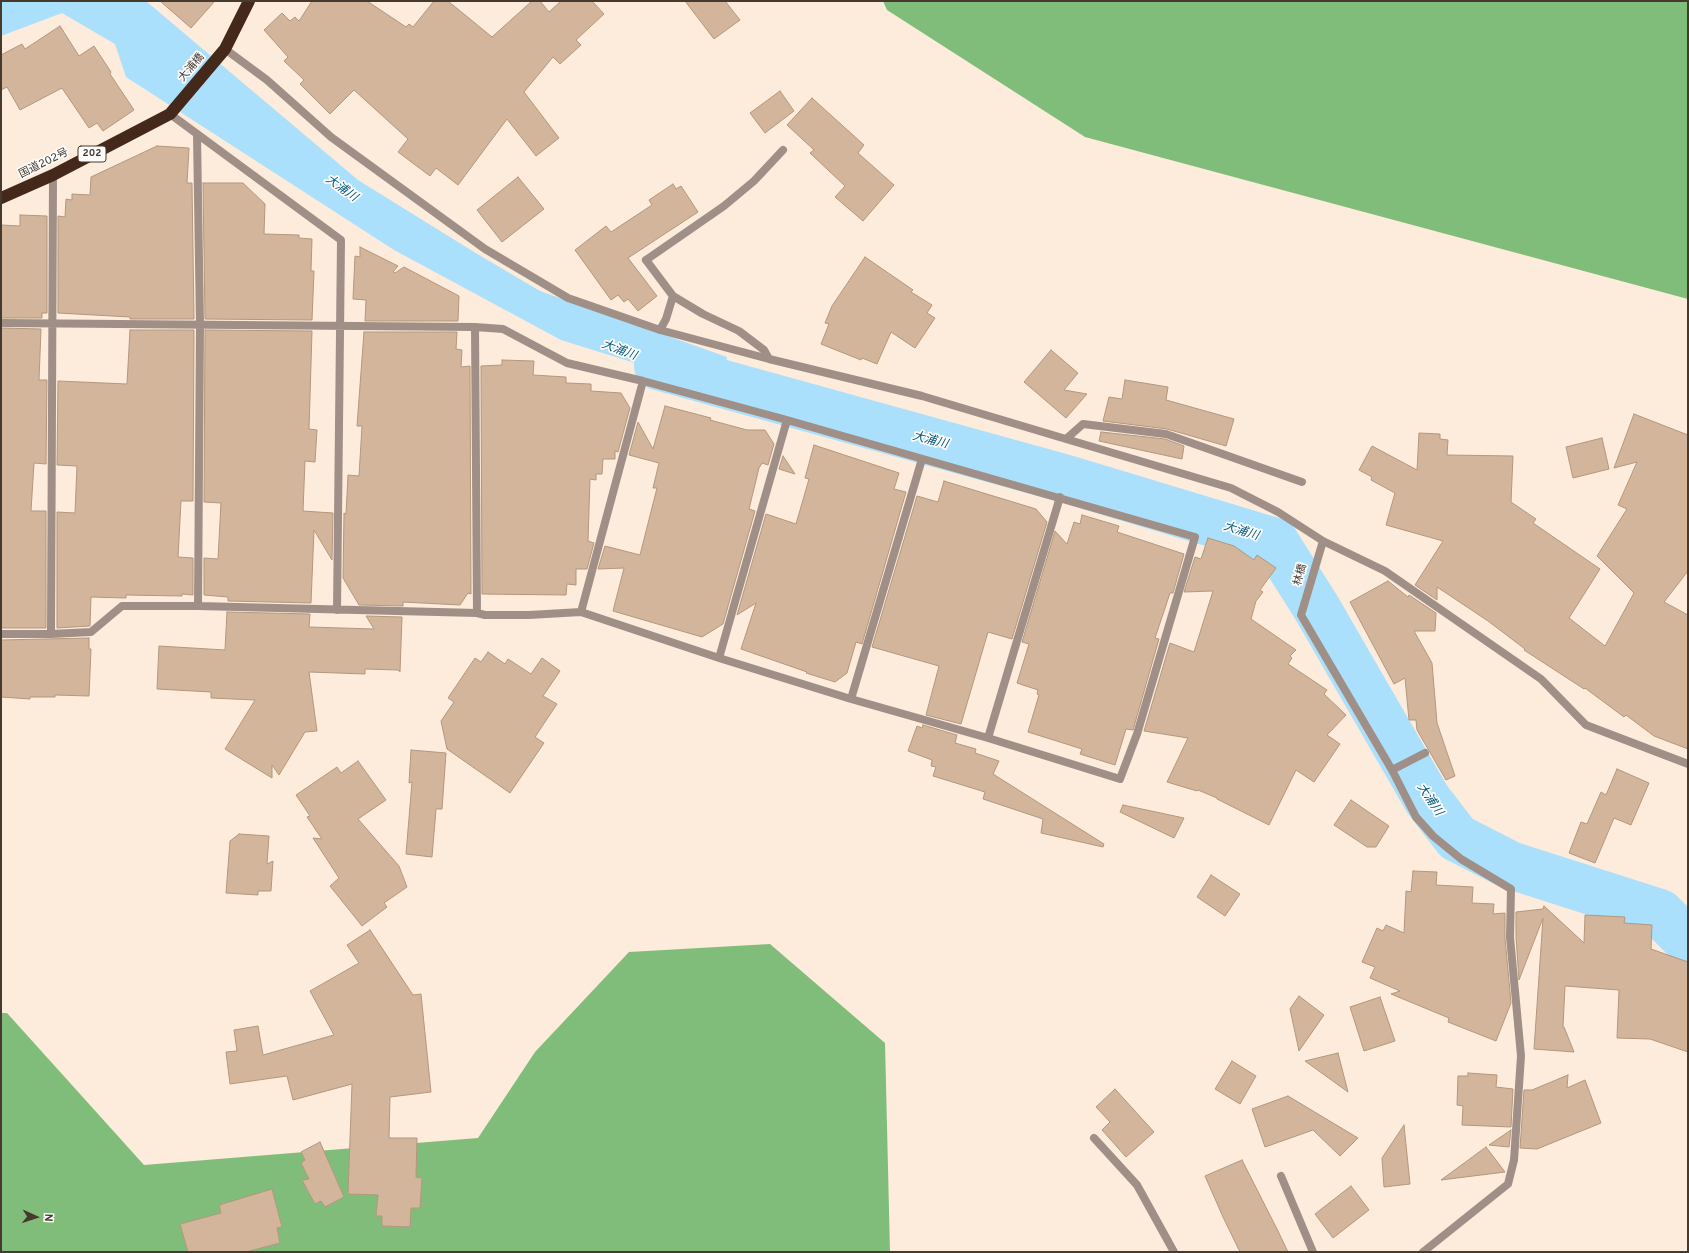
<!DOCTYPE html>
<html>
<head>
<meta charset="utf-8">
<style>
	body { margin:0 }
	#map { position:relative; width:1689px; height:1253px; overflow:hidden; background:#fdebdb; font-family:Overpass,sans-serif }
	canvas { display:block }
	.frame { position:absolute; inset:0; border:2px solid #463a2f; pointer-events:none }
	.north { position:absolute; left:16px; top:1197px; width:40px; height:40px; -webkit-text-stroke:3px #fcfcfc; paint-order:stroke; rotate:93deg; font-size:11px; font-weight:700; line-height:16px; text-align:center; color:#463a2f }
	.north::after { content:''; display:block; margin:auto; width:14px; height:18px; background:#463a2f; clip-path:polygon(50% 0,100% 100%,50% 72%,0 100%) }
</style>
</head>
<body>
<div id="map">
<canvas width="1689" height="1253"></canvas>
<div class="frame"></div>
<div class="north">N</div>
</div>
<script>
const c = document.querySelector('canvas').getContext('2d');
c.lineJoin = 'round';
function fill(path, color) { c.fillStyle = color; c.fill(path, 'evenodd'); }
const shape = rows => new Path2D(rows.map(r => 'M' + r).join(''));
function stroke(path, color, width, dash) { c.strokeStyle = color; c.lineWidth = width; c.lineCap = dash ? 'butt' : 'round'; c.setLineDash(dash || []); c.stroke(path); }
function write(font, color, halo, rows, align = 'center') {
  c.font = font + ' Overpass,"Noto Sans JP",sans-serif'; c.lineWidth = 3.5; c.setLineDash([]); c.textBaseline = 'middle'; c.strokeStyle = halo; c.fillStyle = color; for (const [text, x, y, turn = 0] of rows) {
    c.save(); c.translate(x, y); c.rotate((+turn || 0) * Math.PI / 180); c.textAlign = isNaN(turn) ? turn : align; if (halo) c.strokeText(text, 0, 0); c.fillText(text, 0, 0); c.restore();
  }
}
const forest = shape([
	[883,1,1688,1,1688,299,1085,137,887,10],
	[770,944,885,1043,890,1252,1,1252,1,1013,7,1013,144,1165,478,1138,535,1052,629,952]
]);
const water = shape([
	[1,1,146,1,358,180,474,252,540,291,727,357,722,390,561,340,394,250,126,77,115,44,62,13,1,36]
]);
const river = shape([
	[658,366,1070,480,1275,542,1316,607,1427,799,1457,838,1510,865,1660,913,1688,941]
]);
const building = shape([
	[160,1,215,1,191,28,160,1],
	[312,1,367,1,406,27,409,24,413,27,434,1,448,1,492,37,532,1,540,1,549,12,561,1,592,1,604,14,576,40,581,45,560,64,553,57,524,92,559,138,536,156,507,119,458,185,436,168,430,176,398,152,408,139,354,90,330,114,300,84,304,80,284,61,288,57,264,30,282,13,290,21,295,17,299,21,312,1],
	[685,1,725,1,740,20,714,39,685,1],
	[60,26,79,56,94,46,111,72,110,74,134,110,103,131,97,123,89,128,62,88,20,110,7,87,1,90,1,55,22,44,25,49,60,26],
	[780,91,794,111,765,133,750,113,780,91],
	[812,98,864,145,858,153,894,185,863,221,835,197,845,186,810,153,814,150,787,125,812,98],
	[157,146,189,148,187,183,192,183,194,319,130,319,130,317,58,313,58,216,65,217,66,199,72,200,72,194,90,195,91,177,157,146],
	[518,177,544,209,502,242,477,210,518,177],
	[203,183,243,183,265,204,264,234,299,235,299,238,312,239,311,271,314,271,312,320,205,319,203,183],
	[673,184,676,189,681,186,698,212,628,258,657,296,638,311,628,299,624,302,618,295,611,300,575,250,606,226,611,232,652,205,649,200,673,184],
	[20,215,47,216,47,313,42,313,42,318,1,318,1,225,20,226,20,215],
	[360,247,398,266,393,272,395,273,404,267,459,296,458,321,365,321,366,300,353,299,355,256,360,257,360,247],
	[865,257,913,290,911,292,932,305,927,313,935,318,915,348,891,332,877,364,862,358,861,360,821,344,829,324,825,323,832,306,865,257],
	[1,328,41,329,39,380,47,380,46,464,34,463,31,511,46,511,46,628,1,628,1,328],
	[130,330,194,330,193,501,181,501,178,557,193,558,193,595,182,594,182,596,126,595,126,598,91,597,90,626,57,628,57,512,75,513,77,466,57,465,58,381,127,384,130,330],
	[205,330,312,331,309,429,317,430,315,462,305,461,303,511,333,513,332,560,314,530,311,603,228,601,228,597,204,595,204,558,218,559,221,503,204,502,205,330],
	[364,332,457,332,456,349,462,350,461,367,470,366,471,594,468,593,460,605,403,602,403,606,359,605,343,578,344,513,346,514,348,475,359,476,362,426,357,426,364,332],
	[1051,350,1078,373,1064,390,1087,394,1066,418,1024,382,1051,350],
	[502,360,534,361,533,375,566,377,566,383,591,384,591,391,621,393,630,408,618,452,615,451,615,459,603,459,602,474,596,474,596,480,590,479,588,541,594,543,587,569,576,569,576,585,567,584,566,595,482,594,481,366,502,365,502,360],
	[1125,380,1168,387,1166,400,1234,419,1226,446,1167,429,1103,421,1109,397,1122,399,1125,380],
	[665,406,711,418,710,420,747,430,765,430,774,444,768,465,762,463,759,468,749,509,755,511,723,624,702,637,613,611,624,568,598,569,605,546,640,555,657,488,653,488,659,463,629,455,638,422,653,449,665,406],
	[1634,414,1688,435,1688,571,1664,602,1688,615,1688,749,1654,736,1626,715,1624,717,1585,688,1584,689,1524,650,1525,649,1488,621,1437,587,1437,600,1415,585,1443,541,1386,525,1395,493,1371,480,1372,477,1359,470,1372,446,1417,470,1419,433,1440,434,1440,439,1448,440,1447,455,1513,456,1511,502,1536,519,1533,523,1600,569,1569,618,1605,646,1634,593,1597,556,1627,509,1618,505,1637,462,1614,468,1634,414],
	[1101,432,1165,439,1184,446,1182,459,1099,441,1101,432],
	[1602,438,1609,469,1573,478,1566,447,1602,438],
	[814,445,899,473,894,489,906,492,862,644,856,642,847,673,835,682,806,673,807,672,741,649,756,603,737,615,766,514,796,524,809,479,805,478,814,445],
	[783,456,795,474,779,469,783,456],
	[944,481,1036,509,1047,522,1012,639,988,632,961,724,926,715,939,666,872,647,917,496,938,502,944,481],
	[1082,515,1119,526,1117,532,1184,554,1173,593,1170,593,1155,638,1159,639,1133,730,1126,729,1115,765,1080,754,1082,749,1028,732,1039,695,1037,694,1038,690,1017,683,1029,644,1022,642,1055,531,1067,544,1074,522,1080,524,1082,515],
	[1208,538,1234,546,1254,560,1257,555,1276,568,1260,590,1263,592,1256,601,1251,619,1296,650,1290,656,1292,658,1288,664,1327,690,1324,694,1346,715,1327,735,1340,744,1314,782,1296,770,1269,825,1217,799,1217,798,1198,790,1197,791,1167,782,1188,738,1144,731,1170,643,1194,652,1213,591,1184,592,1195,557,1201,559,1208,538],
	[1388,581,1408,597,1409,595,1436,613,1435,631,1414,631,1432,663,1437,723,1455,776,1446,780,1417,730,1416,720,1409,720,1405,678,1394,684,1350,602,1388,581],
	[227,612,310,614,309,627,374,629,366,616,402,617,400,672,398,670,365,669,365,674,309,672,317,731,305,732,279,775,272,765,272,778,225,749,255,700,211,698,211,692,157,689,159,646,225,650,227,612],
	[89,638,89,649,91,649,89,696,55,695,55,697,30,697,30,699,1,697,1,640,89,638],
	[488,652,505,664,508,659,531,674,542,658,560,671,543,696,557,704,535,737,544,743,510,793,447,749,441,721,454,702,448,698,475,658,481,662,488,652],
	[923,725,957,735,955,743,976,749,975,753,999,761,993,774,1104,844,1103,847,1041,833,1043,819,983,799,985,792,933,776,936,767,931,766,932,760,908,751,917,726,922,728,923,725],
	[411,750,446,753,442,809,436,809,432,857,406,854,412,782,409,783,411,750],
	[358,761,386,800,358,819,399,866,407,887,384,903,387,907,362,926,330,886,339,878,313,838,322,839,307,817,310,816,296,795,337,767,341,773,358,761],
	[1617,769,1649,783,1631,825,1614,818,1595,863,1569,853,1581,822,1587,824,1601,792,1606,795,1617,769],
	[1351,800,1389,826,1376,847,1367,847,1334,825,1351,800],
	[1123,805,1184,818,1174,838,1120,812,1123,805],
	[239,834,269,836,267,864,273,861,271,891,258,891,258,895,226,893,230,841,239,834],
	[1413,871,1437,872,1436,885,1473,887,1472,903,1494,904,1493,914,1505,913,1505,938,1511,1003,1496,1041,1448,1022,1449,1018,1391,994,1400,991,1370,978,1375,967,1362,962,1377,928,1383,931,1386,925,1404,933,1406,891,1411,892,1413,871],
	[1211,875,1240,894,1225,916,1197,897,1211,875],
	[1544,906,1584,943,1585,915,1625,917,1624,923,1652,925,1651,949,1688,962,1688,1052,1650,1039,1617,1038,1619,990,1565,986,1563,1027,1564,1027,1574,1052,1534,1049,1543,918,1519,980,1516,937,1516,912,1543,909,1544,906],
	[370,930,413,995,421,994,431,1092,390,1097,389,1138,417,1138,416,1177,422,1178,420,1208,411,1208,410,1227,382,1226,382,1216,376,1216,378,1195,348,1194,352,1084,293,1100,287,1076,230,1084,226,1052,237,1051,234,1030,258,1026,263,1055,334,1035,310,991,359,963,347,945,370,930],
	[1299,996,1324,1015,1299,1051,1290,1009,1299,996],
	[1380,997,1395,1041,1364,1051,1350,1007,1380,997],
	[1338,1053,1348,1092,1305,1061,1338,1053],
	[1232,1061,1256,1076,1240,1104,1215,1089,1232,1061],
	[1468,1073,1497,1075,1496,1087,1513,1089,1511,1127,1462,1125,1463,1106,1457,1105,1458,1076,1468,1076,1468,1073],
	[1568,1075,1567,1088,1585,1080,1601,1123,1537,1149,1520,1148,1524,1090,1532,1090,1568,1075],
	[1115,1089,1154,1132,1126,1157,1102,1130,1110,1122,1096,1107,1115,1089],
	[1288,1096,1358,1138,1340,1156,1313,1130,1265,1147,1252,1109,1288,1096],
	[1404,1125,1410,1184,1384,1187,1382,1158,1404,1125],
	[1511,1130,1509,1147,1489,1145,1511,1130],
	[320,1142,344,1197,325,1207,321,1201,315,1204,302,1180,309,1179,301,1163,305,1160,301,1152,320,1142],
	[1486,1147,1505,1172,1441,1180,1486,1147],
	[1242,1160,1278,1231,1288,1252,1240,1252,1223,1217,1205,1176,1242,1160],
	[1351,1186,1369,1210,1333,1238,1315,1214,1351,1186],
	[272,1189,282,1227,277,1228,280,1243,246,1252,188,1252,180,1224,221,1213,219,1205,272,1189]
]);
const lane = shape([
	[646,260,724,206,754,181,783,150]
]);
const street = shape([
	[225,49,267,80,331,137,485,249,568,298,660,330,769,359],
	[170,114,341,240,337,610],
	[197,134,200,325,198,606],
	[646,260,673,296,703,314,739,331,764,350,769,359,922,396,1066,439,1083,424,1166,434,1302,482],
	[1,323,475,327,503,329,567,363,643,381,787,420,1195,537,1137,734,1120,779,988,738,851,699,719,658,581,612,529,615,485,615,477,613,198,606,122,606,91,632,51,634,1,634],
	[475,327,477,613],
	[660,330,666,319,673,296],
	[1066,439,1231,488,1278,512,1323,541,1385,571,1541,679,1586,725,1688,764],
	[1323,541,1301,615,1392,770,1416,817,1433,836,1461,859,1511,889,1510,937,1521,1056,1514,1160,1508,1184,1423,1252],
	[581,612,643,381],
	[51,634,53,175],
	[719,658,787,420],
	[851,699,922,459],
	[988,738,1060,497],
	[1392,770,1425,753],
	[1094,1138,1137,1185,1174,1252],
	[1281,1176,1313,1252]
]);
const highway = shape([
	[1,198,53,175,170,114,225,49,249,1]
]);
const shields = [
	[92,154,28]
];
const shieldNames = [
	["202",92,154]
];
const streetNames = [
	["大浦橋",192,68,-50],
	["国道202号",44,164,-26],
	["林橋",1301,575,-74]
];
const waterNames = [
	["大浦川",341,189,35],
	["大浦川",619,351,21],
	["大浦川",930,441,15],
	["大浦川",1241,532,17],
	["大浦川",1429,800,56]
];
fill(forest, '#80bd7b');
fill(water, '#aae0fc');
stroke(river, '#aae0fc', 48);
fill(building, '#d2b59b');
stroke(building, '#b3977d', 1);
stroke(lane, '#9f8f87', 8);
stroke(street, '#9f8f87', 8);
stroke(highway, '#442819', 12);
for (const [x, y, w] of shields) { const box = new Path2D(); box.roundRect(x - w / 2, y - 8, w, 16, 3); c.fillStyle = '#fcfcfc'; c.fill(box); stroke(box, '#463a2f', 1); }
write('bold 10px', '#463a2f', null, shieldNames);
write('11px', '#463a2f', '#fcfcfc', streetNames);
write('italic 12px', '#035876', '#fcfcfc', waterNames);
</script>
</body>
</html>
